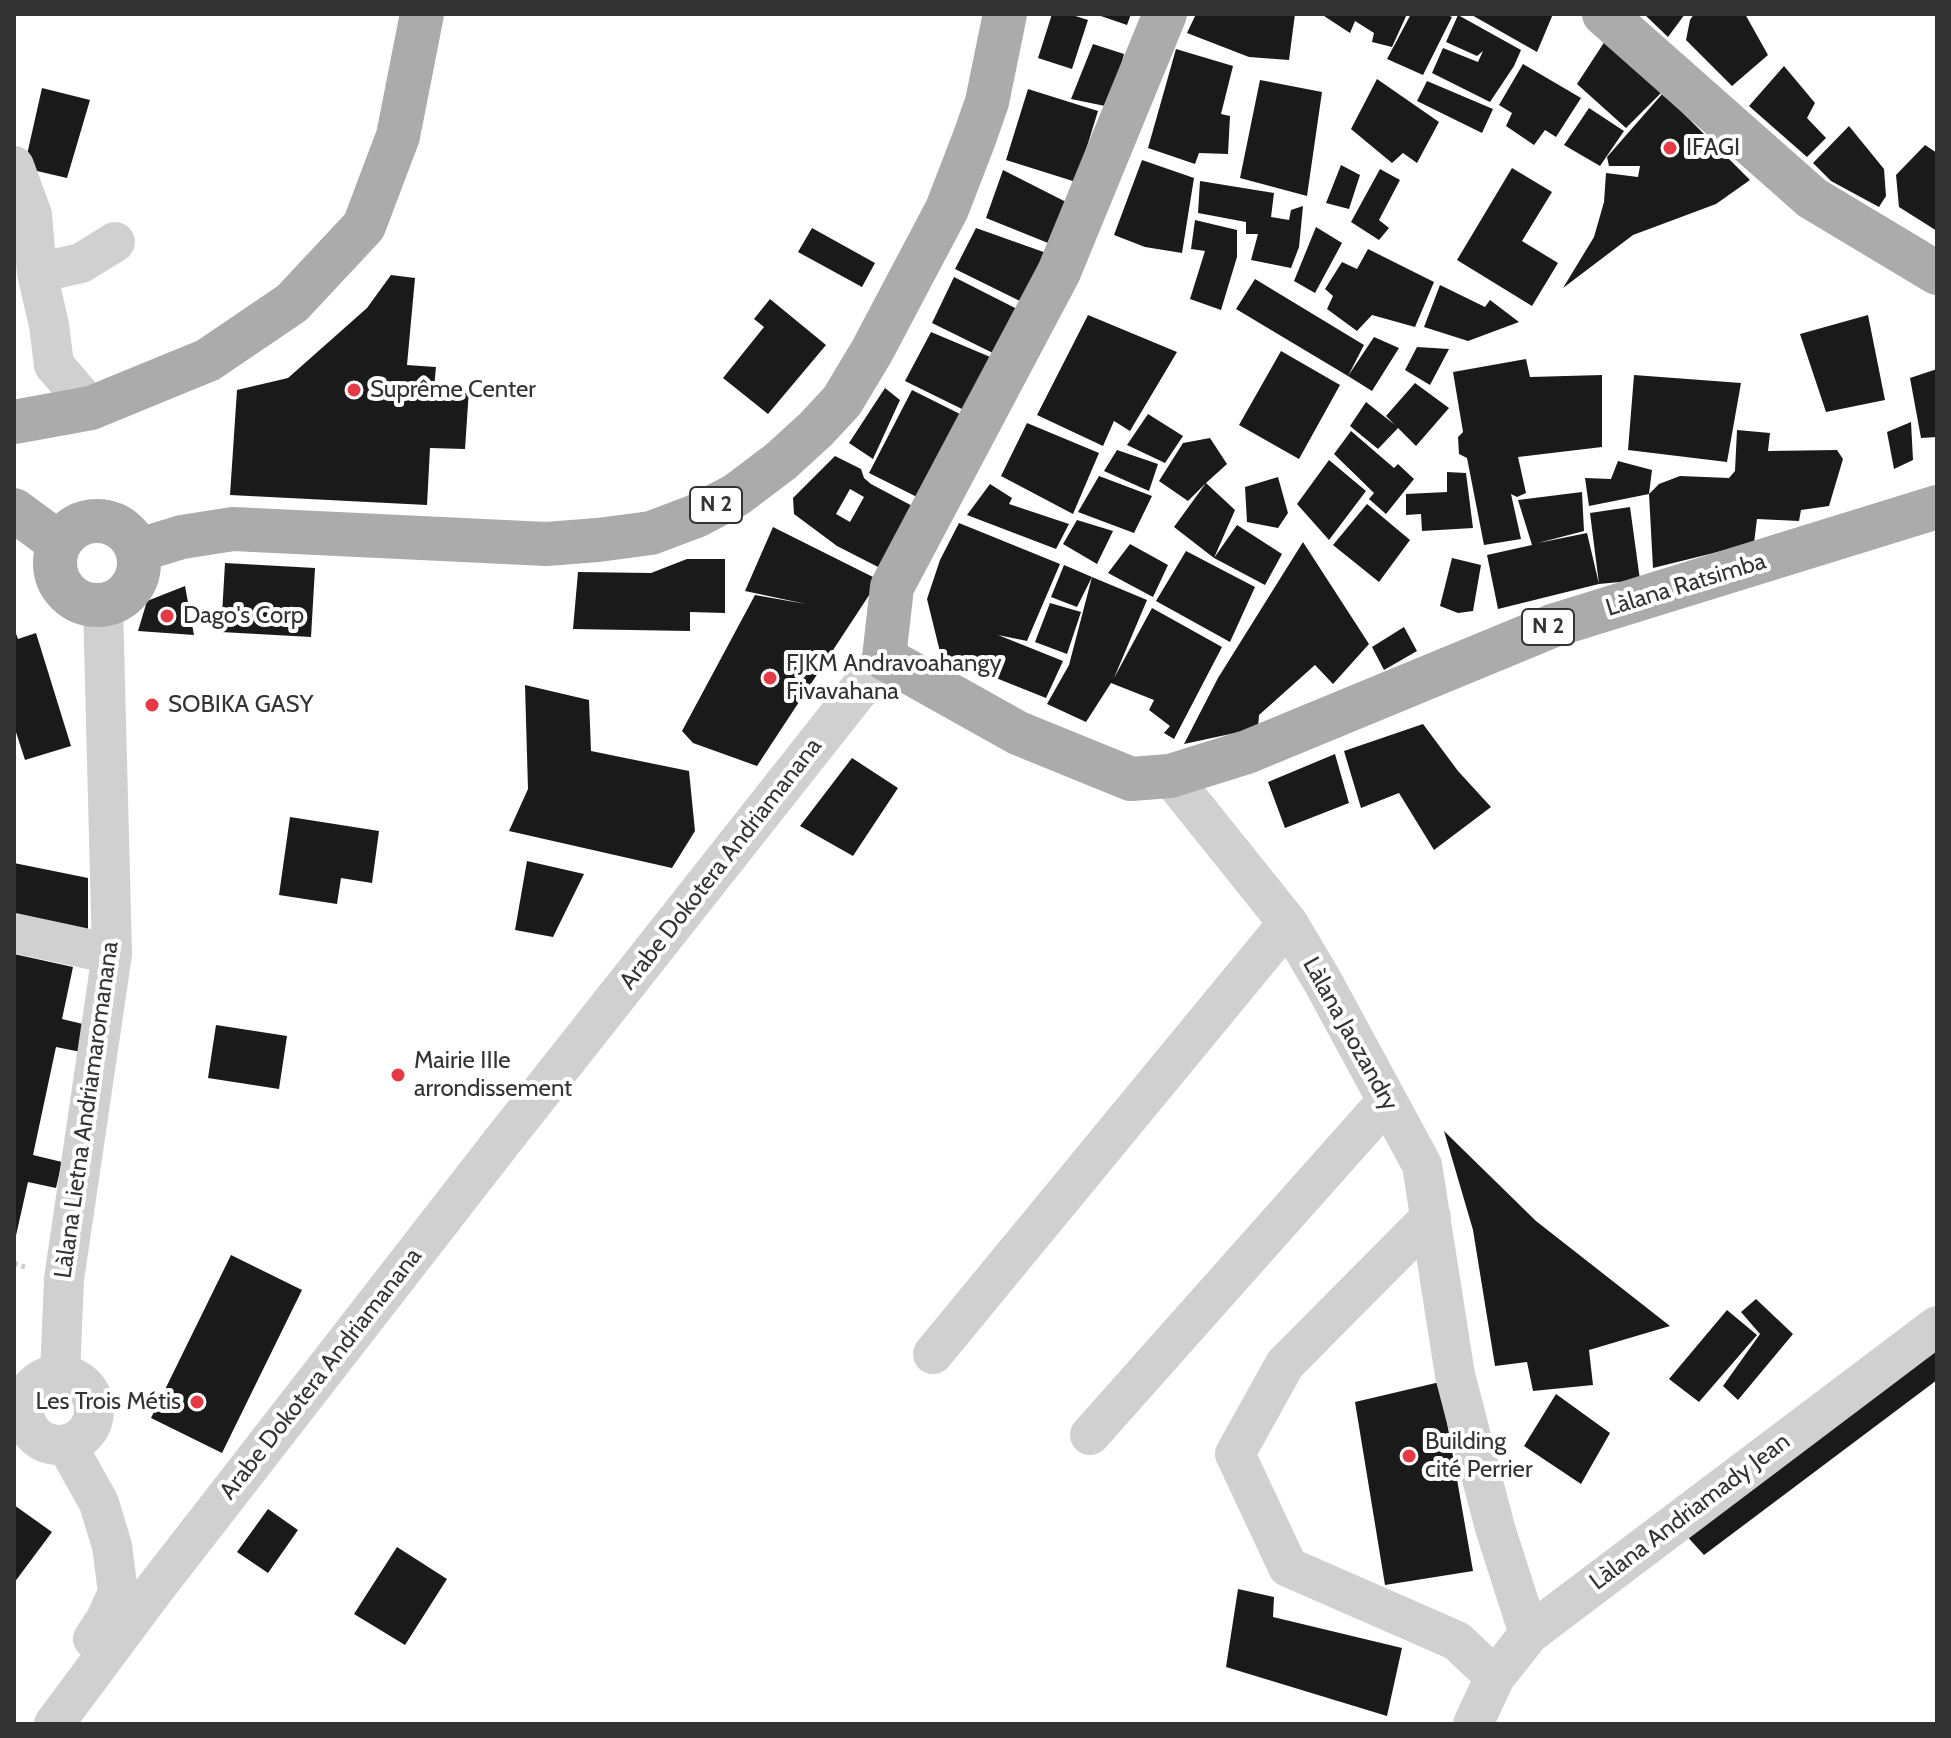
<!DOCTYPE html>
<html>
<head>
<meta charset="utf-8">
<style>
	body { margin:0 }
	#map { position:relative; width:1951px; height:1738px; overflow:hidden; background:#fff; font-family:Cabin,sans-serif }
	canvas { display:block }
	.frame { position:absolute; inset:0; border:16px solid #333; pointer-events:none }
</style>
</head>
<body>
<div id="map">
<canvas width="1951" height="1738"></canvas>
<div class="frame"></div>
</div>
<script>
const c = document.querySelector('canvas').getContext('2d');
c.lineJoin = 'round';
function fill(path, color) { c.fillStyle = color; c.fill(path, 'evenodd'); }
const shape = rows => new Path2D(rows.map(r => 'M' + r).join(''));
function stroke(path, color, width, dash) { c.strokeStyle = color; c.lineWidth = width; c.lineCap = dash ? 'butt' : 'round'; c.setLineDash(dash || []); c.stroke(path); }
function write(font, color, halo, rows, align = 'center') {
  c.font = font + ' Cabin,sans-serif'; c.lineWidth = 8; c.setLineDash([]); c.textBaseline = 'middle'; c.strokeStyle = halo; c.fillStyle = color; for (const [text, x, y, turn = 0] of rows) {
    c.save(); c.translate(x, y); c.rotate((+turn || 0) * Math.PI / 180); c.textAlign = isNaN(turn) ? turn : align; if (halo) c.strokeText(text, 0, 0); c.fillText(text, 0, 0); c.restore();
  }
}
const building = shape([
	[1052,14,1069,14,1088,20,1072,69,1038,58],
	[1095,14,1131,14,1127,25],
	[1196,14,1295,14,1289,60,1249,57,1187,33],
	[1321,14,1407,14,1392,47,1372,42,1374,33,1355,21,1350,33],
	[1411,14,1445,14,1452,17,1423,75,1387,59],
	[1470,14,1553,14,1537,52],
	[1644,14,1685,14,1668,37],
	[1694,14,1745,14,1768,55,1732,86,1686,40,1690,20],
	[1458,15,1521,50,1514,66,1490,102,1432,73,1443,48,1478,62,1483,51,1477,56,1446,42],
	[1605,41,1662,92,1626,128,1577,84],
	[1093,44,1124,54,1110,107,1071,99],
	[1176,49,1233,66,1221,114,1230,116,1228,154,1199,153,1195,164,1148,148],
	[1523,64,1581,98,1556,137,1545,130,1534,145,1506,126,1512,113,1499,105],
	[1784,66,1815,103,1807,118,1826,138,1807,157,1749,106],
	[1377,79,1439,122,1417,163,1403,153,1392,163,1351,129],
	[1260,80,1322,92,1307,196,1240,178],
	[1427,81,1493,109,1482,133,1417,101],
	[42,88,90,100,67,178,24,168],
	[1028,89,1098,111,1076,182,1006,160],
	[1663,93,1750,180,1716,204,1633,235,1563,288,1594,237,1604,202,1606,173,1638,177,1640,166,1609,166,1607,157],
	[1589,108,1624,131,1600,166,1564,145],
	[1849,126,1884,169,1886,196,1879,207,1831,181,1813,163],
	[1925,145,1937,153,1937,231,1899,207,1896,175],
	[1142,160,1194,178,1182,253,1145,247,1114,235],
	[1341,165,1360,175,1349,209,1326,203],
	[1512,168,1552,192,1522,241,1558,263,1532,306,1457,260],
	[1380,169,1400,180,1379,220,1389,228,1379,240,1351,222],
	[1003,170,1072,205,1053,245,986,218],
	[1200,181,1274,193,1271,217,1289,220,1291,210,1303,206,1299,247,1291,268,1251,260,1258,234,1246,234,1246,222,1198,213],
	[1195,220,1237,230,1237,257,1221,310,1190,299,1205,251,1191,249],
	[1316,227,1342,243,1315,293,1294,281],
	[812,228,875,263,862,287,798,252],
	[976,228,1052,255,1024,303,955,269],
	[1368,249,1434,282,1415,327,1372,315,1357,331,1327,309,1333,296,1325,289,1342,262,1357,269],
	[391,275,415,278,407,365,436,367,434,388,469,389,465,449,430,448,427,505,230,495,237,390,288,378,367,308],
	[954,277,1021,311,999,356,932,323],
	[1255,279,1364,345,1348,376,1374,337,1399,348,1372,391,1348,376,1236,309],
	[1440,285,1485,307,1490,300,1519,322,1468,341,1424,327],
	[770,299,826,345,768,414,723,378,764,327,754,319],
	[1088,315,1177,352,1130,431,1114,421,1103,446,1037,415],
	[1868,315,1885,400,1826,412,1800,334],
	[931,332,995,359,964,410,905,381],
	[1417,347,1449,349,1430,385,1405,370],
	[1281,351,1340,385,1299,459,1239,425],
	[1526,359,1530,377,1602,375,1602,447,1518,457,1526,493,1517,497,1511,494,1521,539,1484,545,1467,458,1459,454,1458,437,1463,432,1453,372],
	[1937,369,1937,437,1921,438,1910,378],
	[1634,375,1741,383,1727,462,1628,450],
	[1415,383,1449,408,1416,446,1398,428,1378,449,1350,426,1366,402,1395,425,1386,416],
	[885,388,900,400,873,459,849,443],
	[912,390,964,416,921,499,869,473],
	[1148,414,1183,436,1165,463,1127,445],
	[1911,422,1913,460,1894,469,1887,432],
	[1027,423,1099,453,1073,514,1001,476],
	[1737,430,1770,433,1768,451,1837,450,1843,459,1829,506,1801,510,1799,521,1757,519,1754,543,1653,568,1649,494,1589,506,1585,478,1611,479,1618,461,1652,470,1649,494,1659,484,1680,476,1729,478,1735,471],
	[1351,431,1394,468,1398,464,1414,479,1386,514,1369,499,1374,493,1334,454],
	[1210,438,1227,464,1206,483,1235,510,1214,558,1237,525,1282,554,1265,585,1214,558,1174,527,1206,483,1188,501,1159,481,1183,443],
	[1117,450,1158,464,1149,491,1104,471],
	[835,456,861,469,864,478,871,484,918,509,884,570,837,546,794,514,793,498],
	[850,489,864,497,850,522,836,514],
	[1329,460,1366,491,1329,540,1297,504],
	[1447,472,1466,473,1473,528,1422,531,1421,514,1406,515,1406,494,1447,492],
	[1099,476,1152,496,1134,533,1078,512],
	[1278,477,1288,513,1278,528,1247,522,1245,487],
	[990,484,1012,498,1009,504,1069,524,1056,549,967,515],
	[1582,492,1584,531,1538,543,1587,533,1599,584,1498,609,1487,555,1532,545,1518,500],
	[1367,504,1410,540,1379,582,1333,545],
	[1630,507,1640,580,1599,584,1590,513],
	[1077,520,1113,531,1097,564,1063,544],
	[959,523,1060,564,1027,641,998,635,1063,661,1046,698,941,656,927,599,940,560],
	[773,527,879,580,757,766,693,743,682,731,755,595,806,604,745,591],
	[1303,542,1369,644,1333,684,1315,665,1259,715,1258,728,1184,744,1218,678],
	[1130,544,1168,565,1153,597,1108,573],
	[1186,551,1255,587,1230,642,1156,601],
	[1452,558,1481,565,1473,611,1458,613,1440,606],
	[687,559,725,559,725,613,690,612,690,631,573,629,578,572,651,573],
	[225,563,315,568,311,637,221,632],
	[1064,565,1092,577,1147,600,1114,678,1152,608,1222,647,1174,739,1164,733,1170,726,1149,710,1154,700,1111,683,1086,722,1047,704,1069,665,1092,577,1077,607,1051,597],
	[185,586,194,635,138,631,147,601],
	[1050,603,1081,612,1067,654,1035,642],
	[1404,627,1417,651,1384,670,1372,647],
	[14,628,18,639,36,633,71,746,25,760,14,726],
	[525,685,589,700,591,751,689,771,695,831,672,868,509,831,528,789],
	[1423,724,1458,771,1491,807,1434,850,1399,793,1361,808,1344,751],
	[1335,754,1349,803,1285,828,1268,782],
	[852,758,898,788,853,856,800,826],
	[290,817,379,831,372,883,341,878,337,904,279,895],
	[527,861,584,874,553,937,515,930],
	[14,863,88,878,88,934,14,917],
	[14,954,73,967,62,1019,87,1025,81,1052,56,1047,33,1155,62,1162,56,1188,28,1182,15,1240],
	[216,1025,287,1036,279,1089,208,1078],
	[1444,1131,1536,1221,1670,1326,1589,1350,1593,1385,1533,1391,1527,1362,1495,1366,1473,1230],
	[231,1255,302,1290,222,1453,151,1418],
	[1756,1299,1793,1334,1738,1400,1723,1386,1760,1334,1741,1312],
	[1727,1310,1757,1335,1699,1402,1669,1379],
	[1937,1345,1937,1380,1704,1555,1684,1533],
	[1440,1382,1473,1571,1385,1585,1355,1402],
	[1556,1394,1610,1433,1581,1484,1524,1446],
	[14,1505,52,1532,14,1583],
	[268,1509,298,1530,268,1573,237,1552],
	[397,1547,447,1579,405,1645,354,1614],
	[1238,1589,1274,1597,1273,1617,1402,1648,1387,1716,1226,1667]
]);
const path = shape([
	[14,1263,25,1267]
]);
const minor = shape([
	[14,166,32,215,37,273],
	[91,408,54,365,49,325,37,273,81,263,115,242],
	[1170,776,1288,923,1323,982,1422,1165,1455,1375,1495,1528,1529,1634],
	[14,933,112,954],
	[1431,1217,1285,1364,1235,1454,1288,1567,1457,1641,1495,1677],
	[933,1354,1288,923],
	[60,1375,64,1279,112,954,103,605],
	'24 1410a35 35 0 1 1 70 0a35 35 0 1 1-70 0Z',
	[1090,1435,1387,1101],
	[66,1444,99,1503,112,1546,118,1592,106,1619,93,1639],
	[54,1724,153,1591,504,1139,884,658],
	[1473,1724,1495,1677,1529,1634,1937,1326]
]);
const major = shape([
	[1165,14,1059,272,892,587,884,658,1018,733,1131,779,1170,776,1247,752,1552,626,1937,507],
	[1604,14,1812,198,1937,273],
	[14,422,91,408,208,360,292,303,364,226,398,136,422,14],
	[14,510,59,543],
	'55 563a42 42 0 1 1 84 0a42 42 0 1 1-84 0Z',
	[139,550,182,537,233,529,546,544,598,540,651,533,696,516,736,495,781,461,816,429,842,401,872,351,947,209,974,139,987,102,1005,14]
]);
const markers = [
	[1670,148,8,"#e63946"],
	[354,390,8,"#e63946"],
	[167,616,8,"#e63946"],
	[770,678,8,"#e63946"],
	[152,705,8,"#e63946"],
	[398,1075,8,"#e63946"],
	[197,1402,8,"#e63946"],
	[1409,1456,8,"#e63946"]
];
const shields = [
	[716,505,52],
	[1548,627,52]
];
const shieldNames = [
	["N 2",716,505],
	["N 2",1548,627]
];
const poiNames = [
	["IFAGI",1686,148],
	["Suprême Center",370,390],
	["Dago's Corp",183,616],
	["FJKM Andravoahangy",786,664],
	["Fivavahana",786,692],
	["SOBIKA GASY",168,705],
	["Mairie IIIe",414,1061],
	["arrondissement",414,1089],
	["Les Trois Métis",181,1402,"right"],
	["Building",1425,1442],
	["cité Perrier",1425,1470]
];
const streetNames = [
	["Làlana Ratsimba",1686,585,-17],
	["Arabe Dokotera Andriamanana",721,864,-52],
	["Làlana Jaozandry",1350,1034,61],
	["Làlana Lietna Andriamaromanana",87,1110,-82],
	["Arabe Dokotera Andriamanana",321,1374,-52],
	["Làlana Andriamady Jean",1690,1512,-37]
];
fill(building, '#1a1a1a');
stroke(path, '#cdcdcd', 5, [4, 4]);
stroke(minor, '#d0d0d0', 40);
stroke(major, '#ababab', 44);
for (const [x, y, r, color] of markers) { const dot = new Path2D(); dot.arc(x, y, r, 0, 2 * Math.PI); c.fillStyle = color; c.fill(dot); stroke(dot, '#fff', 3); }
for (const [x, y, w] of shields) { const box = new Path2D(); box.roundRect(x - w / 2, y - 18, w, 36, 6); c.fillStyle = '#fff'; c.fill(box); stroke(box, '#333', 2); }
write('bold 22px', '#333', null, shieldNames);
write('24px', '#333', '#fff', poiNames, 'left');
write('24px', '#333', '#fff', streetNames);
</script>
</body>
</html>
